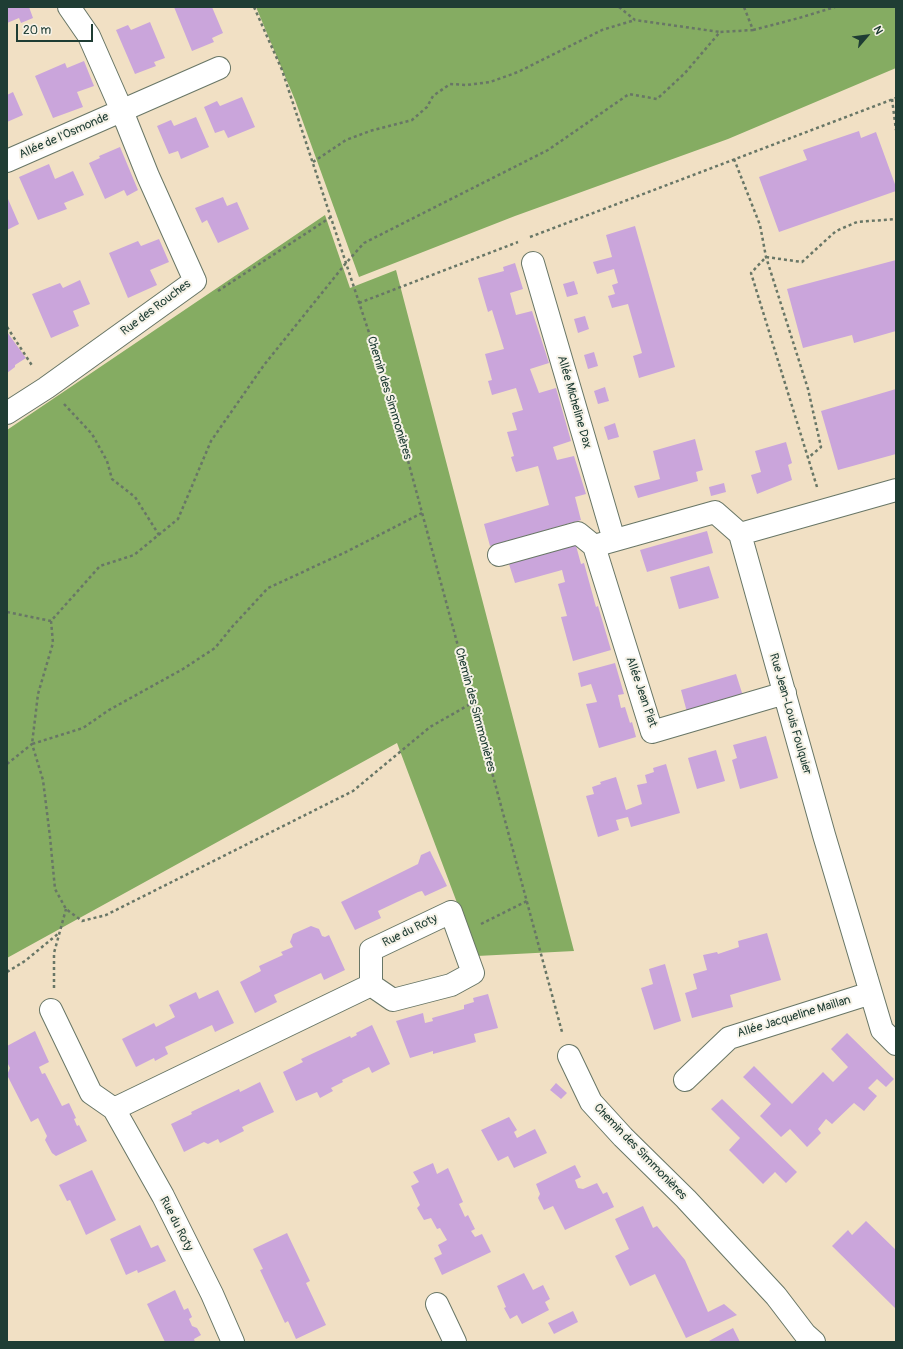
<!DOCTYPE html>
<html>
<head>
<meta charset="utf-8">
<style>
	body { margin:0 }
	#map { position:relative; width:903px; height:1349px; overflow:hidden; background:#f1e0c4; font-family:Pangolin,sans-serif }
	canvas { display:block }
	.frame { position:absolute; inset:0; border:8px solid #1f3d34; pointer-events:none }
	.north { position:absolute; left:847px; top:16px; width:40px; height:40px; -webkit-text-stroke:3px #f7f3e8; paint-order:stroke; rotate:62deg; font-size:11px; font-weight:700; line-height:16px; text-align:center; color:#1f3d34 }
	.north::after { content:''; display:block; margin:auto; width:14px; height:18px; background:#1f3d34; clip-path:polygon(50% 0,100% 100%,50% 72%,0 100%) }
	.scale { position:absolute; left:16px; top:24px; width:77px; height:18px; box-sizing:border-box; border:2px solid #1f3d34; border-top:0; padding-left:5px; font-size:12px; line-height:14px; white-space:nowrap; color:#1f3d34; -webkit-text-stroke:3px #f7f3e8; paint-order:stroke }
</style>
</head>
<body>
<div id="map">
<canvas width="903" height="1349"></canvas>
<div class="frame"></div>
<div class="north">N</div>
<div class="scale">20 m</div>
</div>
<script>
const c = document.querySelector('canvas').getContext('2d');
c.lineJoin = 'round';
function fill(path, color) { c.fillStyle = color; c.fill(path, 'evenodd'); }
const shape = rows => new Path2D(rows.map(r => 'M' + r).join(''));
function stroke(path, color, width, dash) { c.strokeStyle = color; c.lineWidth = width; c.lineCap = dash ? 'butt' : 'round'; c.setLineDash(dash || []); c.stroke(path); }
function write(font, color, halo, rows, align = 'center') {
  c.font = font + ' Pangolin,sans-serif'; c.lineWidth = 4; c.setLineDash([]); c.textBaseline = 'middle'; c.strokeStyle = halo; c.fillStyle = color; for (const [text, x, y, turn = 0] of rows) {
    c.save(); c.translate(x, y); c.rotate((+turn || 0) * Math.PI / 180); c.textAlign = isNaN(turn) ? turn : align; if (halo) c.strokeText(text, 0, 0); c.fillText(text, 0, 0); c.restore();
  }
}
const forest = shape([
	[256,7,896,7,896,68,728,139,515,216,359,277,295,100],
	[325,215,350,288,396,270,574,951,477,956,397,743,7,958,7,430]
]);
const building = shape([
	[7,7,29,7,33,18,21,23,19,18,7,23],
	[174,7,212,7,223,33,212,38,214,42,192,51],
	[150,22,165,58,154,62,156,66,135,74,116,30,128,25,131,30],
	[84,61,94,86,77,92,83,107,53,118,35,76,65,63,67,68],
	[13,92,23,115,7,122,7,95],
	[242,97,255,127,228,138,224,130,215,133,204,107,217,101,220,106],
	[196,117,209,147,181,159,178,151,169,154,157,126,171,120,174,126],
	[859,131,861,138,876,132,896,187,896,191,779,232,759,177,807,160,803,150],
	[120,147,138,190,127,196,124,190,105,199,89,163,100,158,99,156],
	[49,164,55,179,73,171,84,195,64,203,67,209,38,220,19,177],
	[223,197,227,206,237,202,249,229,218,243,207,220,202,223,195,208],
	[8,199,19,224,7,230,7,200],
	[635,226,675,367,639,378,633,356,642,353,628,304,612,308,608,296,615,294,612,285,618,283,614,269,597,274,593,262,612,257,606,235],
	[159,239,169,262,150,270,157,285,128,298,109,253,138,241,141,246],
	[896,260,896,322,895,322,896,331,854,343,852,335,803,348,787,289],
	[515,263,523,289,510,293,516,315,532,311,549,363,530,369,539,393,556,388,571,441,553,447,557,460,574,456,586,494,575,497,581,520,490,546,484,524,549,505,538,466,516,472,511,457,514,456,507,432,517,430,512,413,523,410,516,388,492,395,488,381,492,380,485,354,504,349,492,310,488,312,478,278,504,271,503,267],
	[80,280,90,304,73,311,79,326,51,338,32,294,60,283,63,288],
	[574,281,578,294,567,297,563,284],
	[585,316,589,329,578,333,574,319],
	[7,332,26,358,15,365,15,367,7,373],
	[594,352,598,366,588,369,584,355],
	[605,387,609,401,598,404,594,391],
	[896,389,896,454,838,470,821,411],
	[615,423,619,437,608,440,604,427],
	[695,439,703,470,696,472,698,481,638,498,634,486,660,479,653,451],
	[786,442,792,463,788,465,792,480,757,494,751,475,761,472,755,451],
	[724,483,726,492,711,496,709,487],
	[707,531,713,553,647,572,640,550],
	[575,542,581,564,584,563,596,607,598,606,611,650,573,661,561,617,567,616,558,584,565,582,562,570,515,583,508,561],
	[709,566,719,598,679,609,670,577],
	[615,663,624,694,618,695,621,708,625,707,630,723,632,722,636,737,599,748,586,704,597,702,591,684,581,687,578,673],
	[736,674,743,696,687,712,681,690],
	[766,736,778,778,740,789,732,760,737,758,733,745],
	[716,750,725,781,697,789,688,758],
	[666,764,680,813,631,827,628,817,616,820,619,830,598,837,586,796,594,794,592,787,601,784,600,782,616,777,626,810,642,804,637,785,647,783,645,775,654,772,653,768],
	[430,851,447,886,425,896,422,891,418,892,378,911,381,918,355,930,341,902,418,864,421,855],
	[311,926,319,929,322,936,325,937,329,935,345,970,324,980,321,973,274,995,277,1002,255,1013,240,982,261,971,259,966,283,955,281,952,293,947,290,942,293,934],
	[767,933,781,980,730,995,733,1007,692,1018,685,993,697,989,693,974,707,970,703,955,717,952,718,954,739,947,738,941],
	[665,964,681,1021,654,1030,641,988,653,984,649,969],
	[218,990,234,1023,215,1032,212,1025,165,1047,168,1054,155,1061,154,1058,136,1067,122,1039,154,1023,156,1027,175,1017,169,1005,196,992,199,999],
	[488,994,498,1028,474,1034,476,1042,433,1054,433,1051,410,1058,396,1021,423,1013,425,1023,433,1021,432,1018,464,1009,464,1005,474,1002,473,998],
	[372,1025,390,1064,372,1073,369,1067,342,1080,343,1082,331,1088,333,1091,320,1098,317,1092,296,1101,283,1072,303,1062,301,1059,350,1036,351,1038,357,1035,356,1033],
	[35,1031,49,1062,39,1067,42,1074,45,1073,62,1106,69,1103,76,1118,74,1119,77,1126,79,1125,87,1141,56,1156,52,1153,45,1140,47,1136,38,1118,31,1122,7,1075,10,1068,7,1062,7,1046],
	[847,1033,894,1079,886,1087,877,1079,868,1088,877,1096,864,1111,854,1103,832,1124,826,1119,818,1129,821,1133,807,1147,790,1129,781,1137,760,1116,771,1104,743,1077,754,1066,792,1104,823,1072,833,1082,848,1067,831,1049],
	[260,1082,274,1112,242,1127,244,1131,220,1143,218,1139,208,1144,204,1142,184,1152,171,1124,192,1114,191,1112,239,1089,240,1092],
	[556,1083,567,1093,561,1099,550,1090],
	[722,1099,797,1172,786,1183,775,1172,763,1184,729,1150,740,1138,711,1109],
	[509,1117,517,1130,514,1132,517,1138,535,1129,547,1153,514,1168,508,1156,498,1161,481,1130],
	[433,1163,437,1174,448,1168,463,1202,459,1204,465,1217,468,1215,475,1229,471,1231,475,1237,482,1234,491,1252,442,1275,434,1258,442,1254,438,1245,447,1240,440,1228,437,1229,431,1218,424,1220,417,1208,420,1205,411,1186,419,1182,413,1172],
	[575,1165,581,1177,575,1180,578,1188,583,1189,597,1183,603,1194,607,1192,614,1207,565,1230,553,1206,544,1210,538,1198,540,1194,536,1184],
	[92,1170,116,1220,86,1235,70,1200,67,1201,59,1185],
	[643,1206,653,1228,657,1226,685,1260,708,1312,724,1304,737,1315,686,1338,655,1274,630,1286,615,1256,629,1249,615,1219],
	[866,1221,896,1250,896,1309,832,1246,848,1230,852,1235],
	[140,1225,151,1248,158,1245,166,1261,138,1273,137,1270,126,1275,110,1239],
	[287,1233,310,1281,306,1283,326,1325,296,1339,288,1321,285,1323,260,1270,263,1269,253,1249],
	[524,1273,533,1290,543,1285,550,1299,545,1302,549,1310,522,1324,517,1315,510,1319,504,1308,506,1307,497,1286],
	[175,1290,184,1310,188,1308,192,1317,189,1319,192,1326,197,1328,201,1335,194,1339,195,1342,165,1342,147,1304],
	[573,1311,578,1322,554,1334,548,1323],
	[733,1328,740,1342,707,1342]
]);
const path = shape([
	[254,7,282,70,393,405,562,1032],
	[619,7,635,20,720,32],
	[753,30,799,18,835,7],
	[892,99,896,130],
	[734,159,760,225,766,257,808,389,821,447,808,458],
	[313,162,346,140,370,131,412,120,427,107,433,96,450,84,467,85,490,82,518,72,602,30,635,20],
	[530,237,896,98],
	[218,291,331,217],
	[359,303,518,242],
	[7,327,33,367],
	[64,404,92,434,107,461,112,479,135,497,159,535],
	[817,487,751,273,766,257,802,262,836,231,857,222,896,219],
	[7,612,51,621,100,566,134,555,178,519,211,441,264,365,346,263,364,243,548,150,629,94,657,99,685,73,720,32,753,30,744,7],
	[51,621,53,643,38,694,32,744,83,728,109,710,183,669,215,648,232,627,268,588,346,552,422,513],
	[7,764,32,744,43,780,50,837,55,889,66,909,82,921,106,915,353,791,430,727,472,703],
	[481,924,527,901],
	[7,972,25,961,59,933],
	[54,988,54,953,66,909]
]);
const minor = shape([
	[7,161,219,68],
	[533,263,614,540],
	[7,413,46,388,195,281,148,176,122,111,89,36,69,7],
	[896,490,740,534,824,835,882,1030,896,1044],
	[594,546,652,732,785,693],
	[499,555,578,533,594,546,715,512,740,534],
	[451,912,473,973,451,985,393,1000,371,985,371,950,451,912],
	[51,1010,91,1093,114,1109],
	[569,1056,591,1102,623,1137,686,1199,776,1296,805,1334,814,1342],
	[685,1080,729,1038,871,993],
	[437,1304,455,1342],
	[233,1342,212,1294,163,1196,114,1109,371,985]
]);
const streetNames = [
	["Allée de l'Osmonde",64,136,-24],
	["Rue des Rouches",156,308,-37],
	["Chemin des Simmonières",389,398,73],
	["Allée Micheline Dax",574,402,74],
	["Allée Jean Piat",641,692,71],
	["Chemin des Simmonières",475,710,75],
	["Rue Jean-Louis Foulquier",790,714,74],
	["Rue du Roty",410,931,-26],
	["Allée Jacqueline Maillan",794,1017,-17],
	["Chemin des Simmonières",640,1152,46],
	["Rue du Roty",176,1224,63]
];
fill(forest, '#85ac62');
fill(building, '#caa5db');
stroke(minor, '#687666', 24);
stroke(path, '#687666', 2.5, [3, 3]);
stroke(minor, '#fff', 22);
write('12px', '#1f3d34', '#f7f3e8', streetNames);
</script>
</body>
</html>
